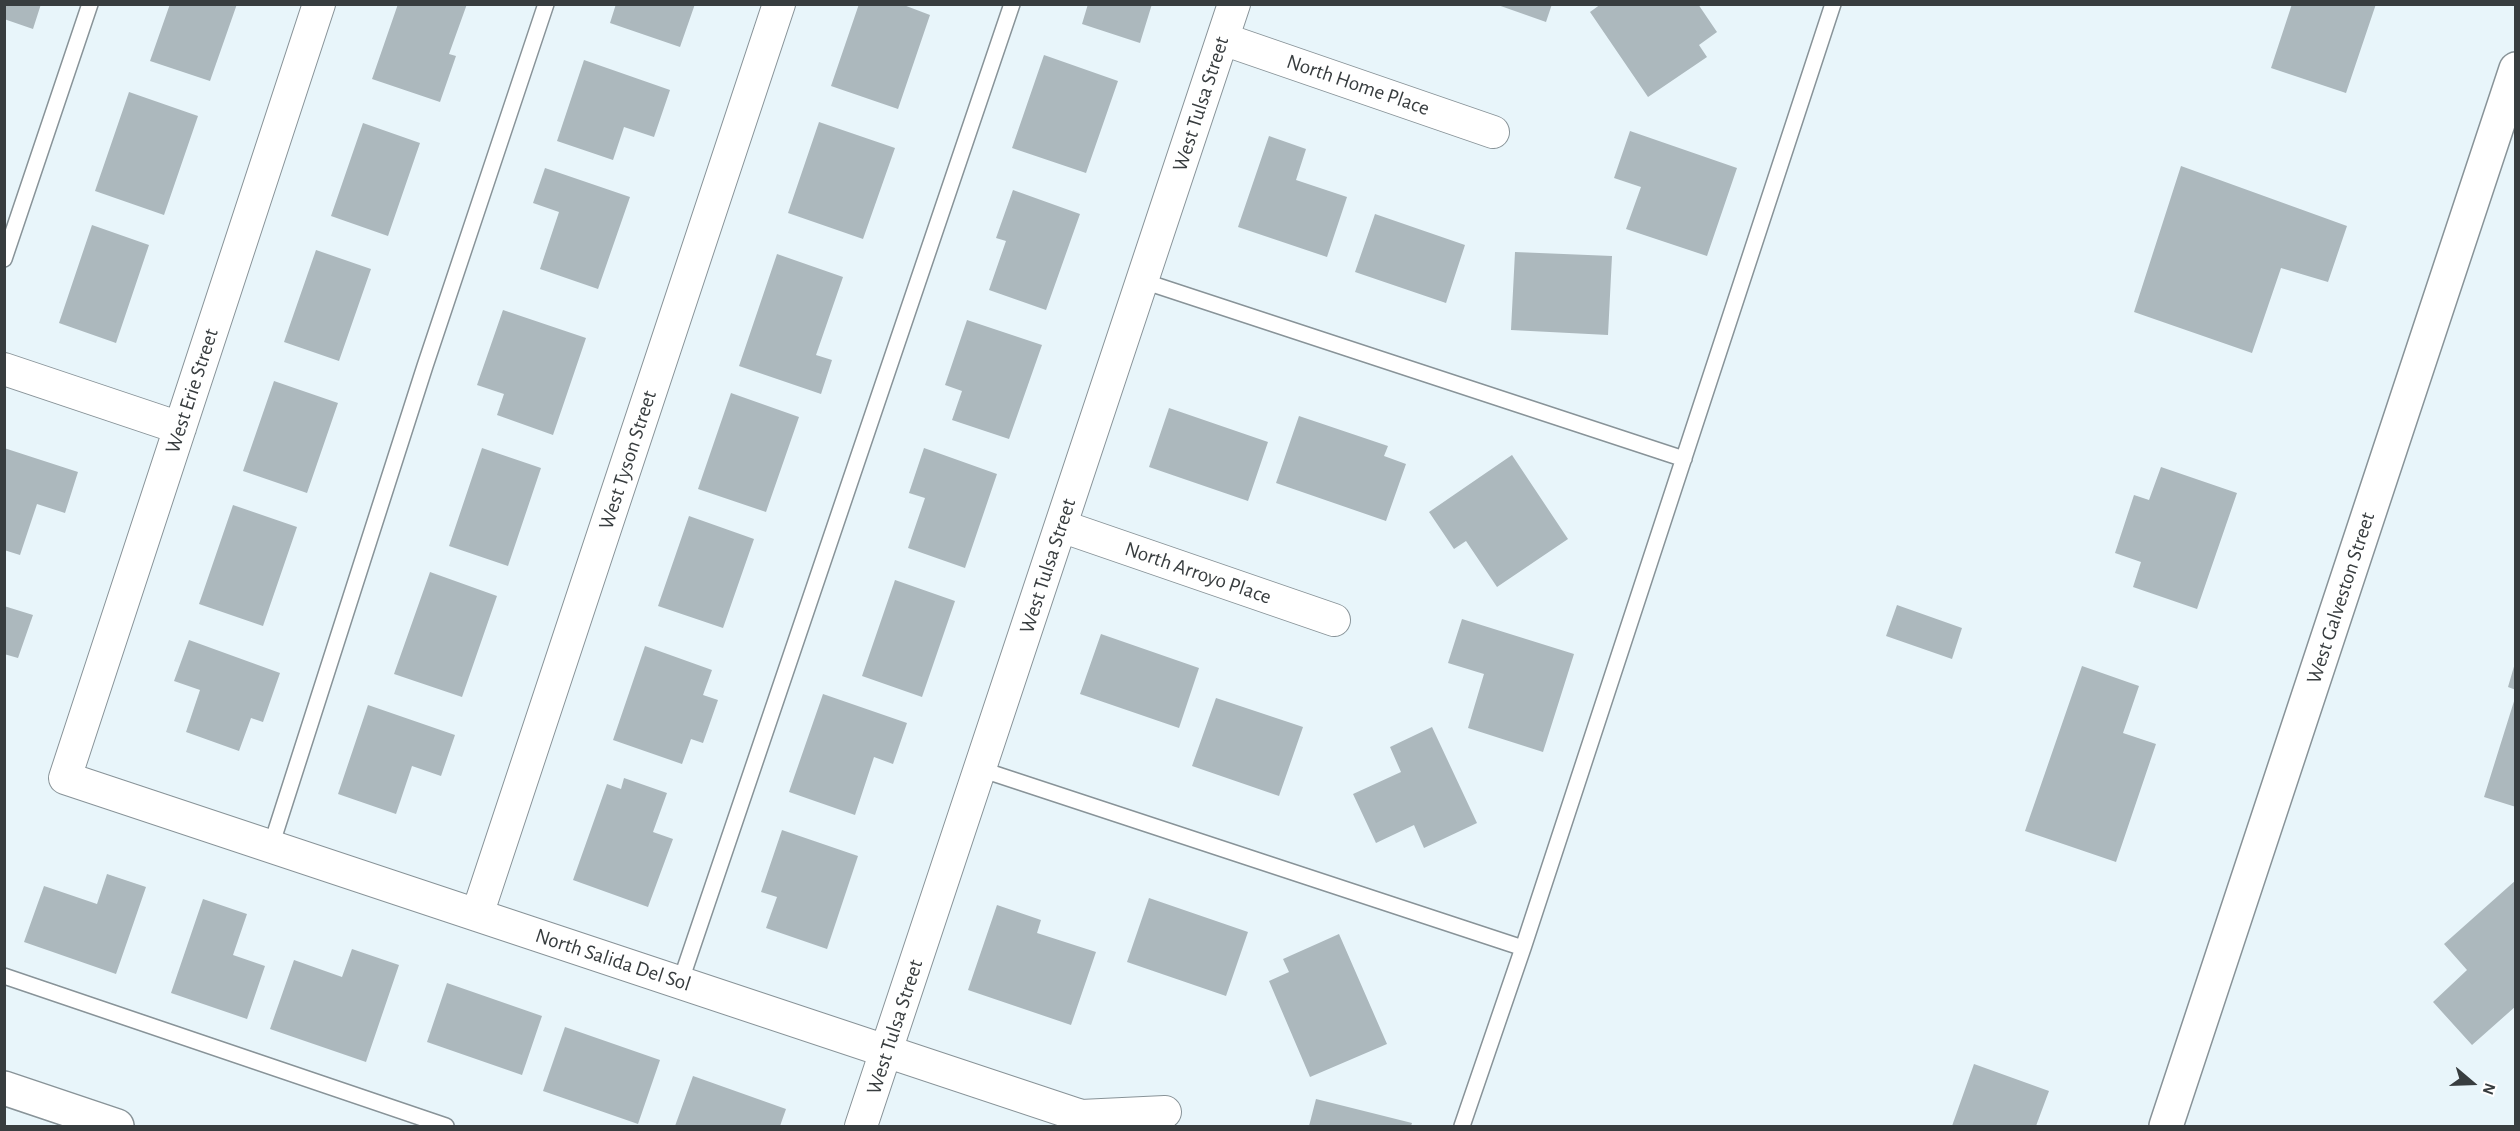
<!DOCTYPE html>
<html>
<head>
<meta charset="utf-8">
<style>
	body { margin:0 }
	#map { position:relative; width:2520px; height:1131px; overflow:hidden; background:#e8f5fa; font-family:"Alegreya Sans",sans-serif }
	canvas { display:block }
	.frame { position:absolute; inset:0; border:6px solid #383d3f; pointer-events:none }
	.north { position:absolute; left:2442px; top:1053px; width:60px; height:60px; -webkit-text-stroke:4px #fff; paint-order:stroke; rotate:109deg; font-size:16px; font-weight:700; line-height:24px; text-align:center; color:#383d3f }
	.north::after { content:''; display:block; margin:auto; width:21px; height:27px; background:#383d3f; clip-path:polygon(50% 0,100% 100%,50% 72%,0 100%) }
</style>
</head>
<body>
<div id="map">
<canvas width="2520" height="1131"></canvas>
<div class="frame"></div>
<div class="north">N</div>
</div>
<script>
const c = document.querySelector('canvas').getContext('2d');
c.lineJoin = 'round';
function fill(path, color) { c.fillStyle = color; c.fill(path, 'evenodd'); }
const shape = rows => new Path2D(rows.map(r => 'M' + r).join(''));
function stroke(path, color, width, dash) { c.strokeStyle = color; c.lineWidth = width; c.lineCap = dash ? 'butt' : 'round'; c.setLineDash(dash || []); c.stroke(path); }
function write(font, color, halo, rows, align = 'center') {
  c.font = font + ' "Alegreya Sans",sans-serif'; c.lineWidth = 6; c.setLineDash([]); c.textBaseline = 'middle'; c.strokeStyle = halo; c.fillStyle = color; for (const [text, x, y, turn = 0] of rows) {
    c.save(); c.translate(x, y); c.rotate((+turn || 0) * Math.PI / 180); c.textAlign = isNaN(turn) ? turn : align; if (halo) c.strokeText(text, 0, 0); c.fillText(text, 0, 0); c.restore();
  }
}
const building = shape([
	[4,4,41,4,33,29,4,19],
	[170,4,237,4,210,81,150,61],
	[398,4,467,4,449,54,456,56,440,102,372,79],
	[616,4,695,4,680,47,610,23],
	[859,4,901,4,930,15,898,109,831,86],
	[1088,4,1152,4,1140,43,1082,24],
	[1495,4,1552,4,1546,22],
	[1601,4,1698,4,1717,32,1699,45,1707,57,1648,97,1590,12],
	[2292,4,2376,4,2346,93,2271,68],
	[1044,55,1118,81,1086,173,1012,148],
	[584,60,670,90,654,137,624,127,613,160,557,141],
	[129,92,198,116,164,215,95,191],
	[819,122,895,148,863,239,788,213],
	[363,123,420,143,388,236,331,216],
	[1630,131,1737,168,1707,256,1626,229,1641,187,1614,178],
	[1269,136,1306,149,1296,180,1347,197,1327,257,1238,227],
	[2181,166,2347,226,2328,282,2281,268,2252,353,2134,312],
	[545,168,630,197,598,289,540,269,559,212,533,203],
	[1013,190,1080,214,1046,310,989,290,1006,241,996,238],
	[1375,214,1465,245,1446,303,1355,272],
	[92,225,149,245,116,343,59,323],
	[316,250,371,269,339,361,284,342],
	[1515,252,1612,256,1608,335,1511,330],
	[777,254,843,277,816,355,832,360,821,394,739,366],
	[503,310,586,338,553,435,497,415,504,394,477,385],
	[967,320,1042,345,1009,439,952,420,962,391,945,385],
	[274,381,338,403,307,493,243,471],
	[731,393,799,417,766,512,698,489],
	[1169,408,1268,442,1248,501,1149,467],
	[1299,416,1388,446,1384,456,1406,464,1386,521,1276,483],
	[4,448,78,472,65,513,37,504,20,555,4,550],
	[482,448,541,468,508,566,449,546],
	[924,448,997,474,965,568,908,548,925,498,909,493],
	[1512,455,1568,539,1497,587,1466,541,1454,549,1429,512],
	[2161,467,2237,493,2197,609,2133,587,2141,562,2115,553,2134,495,2149,500],
	[233,505,297,527,263,626,199,604],
	[689,516,754,539,723,628,658,606],
	[430,572,497,596,462,697,394,674],
	[895,580,955,601,922,697,862,676],
	[1897,605,1962,628,1952,659,1886,636],
	[4,606,33,615,18,658,4,654],
	[1462,619,1574,654,1543,752,1468,728,1484,674,1448,663],
	[1101,634,1199,668,1179,728,1080,694],
	[189,640,280,673,263,722,251,718,239,751,186,732,200,690,174,681],
	[645,646,712,670,703,695,718,700,703,743,691,739,682,764,613,740],
	[2515,663,2516,663,2516,690,2508,687],
	[2082,666,2139,686,2123,733,2156,744,2116,862,2025,831],
	[823,694,907,723,893,764,874,757,855,815,789,792],
	[1216,698,1303,727,1279,796,1192,766],
	[2515,698,2516,698,2516,807,2484,797],
	[368,705,455,735,441,776,412,766,396,814,338,794],
	[1432,727,1477,823,1424,848,1414,825,1376,843,1353,794,1401,772,1390,747],
	[624,778,667,793,653,832,673,839,648,907,573,880,607,784,621,789],
	[782,830,858,856,827,949,766,928,777,897,761,892],
	[107,874,146,887,116,974,24,942,44,886,97,904],
	[2516,880,2516,1006,2472,1045,2433,1002,2467,970,2444,944],
	[1149,898,1248,932,1226,996,1127,962],
	[203,899,247,914,233,955,265,966,247,1019,171,993],
	[997,905,1041,920,1037,933,1096,952,1071,1025,968,990],
	[1339,934,1387,1044,1310,1077,1269,981,1289,972,1283,959],
	[352,949,399,965,366,1062,270,1029,294,960,342,977],
	[447,983,542,1016,522,1075,427,1042],
	[565,1027,660,1060,638,1124,543,1091],
	[1974,1064,2049,1091,2036,1126,1952,1126],
	[693,1076,786,1109,780,1126,675,1126],
	[1316,1099,1412,1123,1411,1126,1309,1126]
]);
const lane = shape([
	[4,259,90,4],
	[1143,281,1684,459],
	[980,769,1523,948],
	[271,846,425,366,546,4],
	[4,976,446,1126],
	[680,983,1012,4],
	[1462,1126,1523,948,1833,4]
]);
const street = shape([
	[319,4,65,778,1081,1116,1165,1112],
	[1223,39,1493,132],
	[4,369,180,428],
	[1061,526,1334,620],
	[477,915,779,4],
	[861,1126,1234,4]
]);
const secondary = shape([
	[4,1088,117,1126],
	[2166,1126,2516,69]
]);
const streetNames = [
	["North Home Place",1358,85,19],
	["West Tulsa Street",1201,104,-72],
	["West Erie Street",192,391,-72],
	["West Tyson Street",628,460,-72],
	["West Tulsa Street",1048,566,-72],
	["North Arroyo Place",1198,573,19],
	["West Galveston Street",2341,598,-72],
	["North Salida Del Sol",613,960,18],
	["West Tulsa Street",895,1027,-72]
];
fill(building, '#acb8bd');
stroke(lane, '#889398', 18);
stroke(street, '#889398', 34);
stroke(secondary, '#889398', 36);
stroke(lane, '#fff', 15);
stroke(street, '#fff', 32);
stroke(secondary, '#fff', 33);
write('21px', '#383d3f', '#fff', streetNames);
</script>
</body>
</html>
